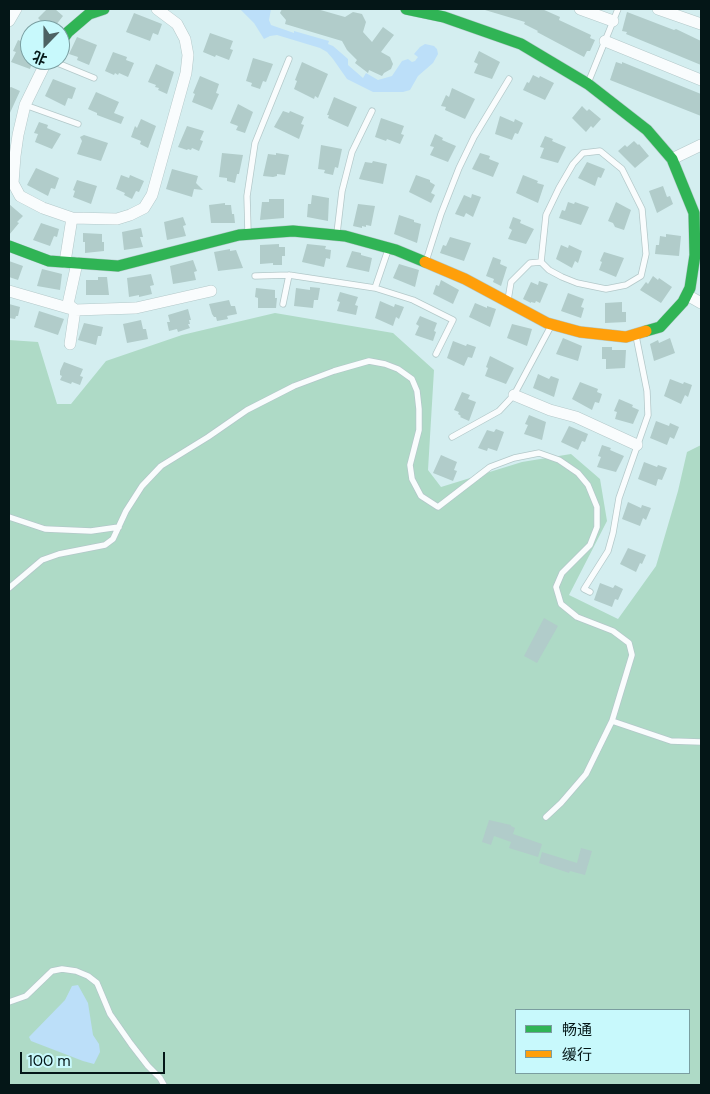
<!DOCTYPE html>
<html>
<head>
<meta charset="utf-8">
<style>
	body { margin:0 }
	#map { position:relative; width:710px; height:1094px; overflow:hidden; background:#d4eef0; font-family:"DM Sans","Noto Sans SC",sans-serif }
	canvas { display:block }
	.frame { position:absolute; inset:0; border:10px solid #041617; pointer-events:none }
	.legend { position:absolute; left:515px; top:1009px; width:175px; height:65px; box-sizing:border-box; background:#c8f9fc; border:1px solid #7a9ea0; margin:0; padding:6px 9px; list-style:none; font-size:15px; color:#041617 }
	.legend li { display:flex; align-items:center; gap:10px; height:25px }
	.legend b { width:25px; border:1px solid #7a9ea0 }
	.north { position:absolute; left:20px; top:20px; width:50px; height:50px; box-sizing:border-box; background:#c8f9fc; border:1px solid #7a9ea0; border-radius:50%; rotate:202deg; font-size:14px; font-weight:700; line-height:20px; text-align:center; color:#041617 }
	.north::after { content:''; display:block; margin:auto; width:18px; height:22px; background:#4d6263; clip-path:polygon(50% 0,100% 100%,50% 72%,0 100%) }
	.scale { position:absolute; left:20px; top:1052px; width:145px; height:22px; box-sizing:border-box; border:2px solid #041617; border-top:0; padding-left:6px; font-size:15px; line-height:18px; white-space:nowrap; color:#041617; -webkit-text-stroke:4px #c8f9fc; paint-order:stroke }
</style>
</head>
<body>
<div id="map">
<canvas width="710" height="1094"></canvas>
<div class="frame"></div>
<ul class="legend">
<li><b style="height:6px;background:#30b455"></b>畅通</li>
<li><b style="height:6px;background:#ff9f0a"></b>缓行</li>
</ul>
<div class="north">北</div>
<div class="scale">100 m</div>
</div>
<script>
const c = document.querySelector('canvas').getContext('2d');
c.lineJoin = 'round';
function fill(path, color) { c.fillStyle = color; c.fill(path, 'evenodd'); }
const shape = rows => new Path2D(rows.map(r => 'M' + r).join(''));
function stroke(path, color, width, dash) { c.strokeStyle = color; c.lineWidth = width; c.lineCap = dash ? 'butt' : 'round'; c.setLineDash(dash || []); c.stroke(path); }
const forest = shape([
	[275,313,393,333,434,370,428,470,441,487,522,462,571,454,600,479,607,521,569,595,618,619,656,566,678,491,687,452,701,445,701,1085,9,1085,9,340,38,342,57,404,71,404,106,361,182,335],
	[516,1010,689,1010,689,1073,516,1073]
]);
const water = shape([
	[240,9,271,9,269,20,271,25,294,33,294,31,329,41,328,44,333,46,348,59,348,65,363,78,366,73,378,80,392,76,402,61,408,59,412,62,415,61,418,57,414,54,420,47,425,44,434,46,437,49,438,54,433,63,418,76,410,90,403,92,373,92,347,79,333,59,327,52,320,48,277,35,270,36,264,39,254,23],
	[78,985,88,1003,93,1035,99,1044,100,1052,94,1064,83,1061,31,1041,29,1037,65,1000,72,986]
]);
const building = shape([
	[47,9,55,9,63,16,52,30,46,30,42,26,44,24,38,18],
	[282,9,317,9,345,17,353,12,362,14,366,22,363,32,372,42,383,27,394,35,381,52,390,57,393,64,391,69,384,73,382,76,369,70,368,73,355,63,357,60,347,50,342,41,285,24,286,20,280,13],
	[485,9,542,9,560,17,559,20,591,35,590,38,595,40,590,51,587,51,584,57,537,32,538,31,524,24,525,22,485,10],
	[627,12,674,30,676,29,701,41,701,65,626,34,627,32,622,31],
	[134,13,162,24,158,35,153,33,150,41,126,32],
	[210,33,233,41,230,49,233,50,229,60,216,55,215,57,203,52],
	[77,37,97,45,89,65,77,60,78,57,69,54],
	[18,40,27,44,26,47,30,49,30,60,33,60,30,69,11,62,16,52,13,51],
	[479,51,500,62,492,79,474,73,478,64,474,62],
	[113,52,127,57,126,60,134,63,128,77,119,73,118,75,115,73,114,75,105,71],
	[253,58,273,64,266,82,263,81,260,89,251,86,252,83,246,81],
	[302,62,328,74,318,98,315,96,314,99,294,89,297,81,295,80],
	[616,62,622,64,622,62,701,94,701,116,610,80],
	[156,64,174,72,167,94,158,90,159,88,155,87,156,85,148,82],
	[533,75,539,78,540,76,554,83,545,100,523,90,527,82,529,83],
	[200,76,219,84,216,93,219,94,212,110,192,102,195,94,193,93],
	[53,79,76,88,72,99,68,98,65,106,45,96],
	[11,87,20,91,9,115,9,88],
	[452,88,475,99,465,119,445,110,446,107,441,106,446,95,449,97],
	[96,92,119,102,114,113,124,117,121,124,97,115,97,113,88,109],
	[334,97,357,107,348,127,328,118,329,115,327,115],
	[238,104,253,112,245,133,236,130,238,126,230,123],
	[582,106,587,111,589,109,601,119,593,128,591,126,586,132,572,118],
	[283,111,289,113,290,111,304,117,301,124,304,125,299,139,274,127],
	[500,116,514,122,515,119,523,123,518,134,515,133,512,140,495,134],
	[381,118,404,126,401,134,404,135,400,144,387,139,386,141,375,137],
	[141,119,156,126,148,148,140,144,141,141,131,137,135,126,137,128],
	[39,122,48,125,47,128,61,134,52,149,35,142,38,134,34,133],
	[187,126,204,131,200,140,203,141,199,151,192,148,191,150,188,149,187,150,178,147],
	[435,134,443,138,442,140,456,146,448,162,430,155,434,147,430,146],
	[84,135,108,143,101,161,77,154,82,141,80,137],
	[545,136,553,139,552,141,566,147,558,163,540,158,544,148,540,147],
	[634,141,638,145,639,144,649,156,635,168,618,151,625,145,627,147],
	[321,145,342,149,338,168,335,167,333,175,324,173,325,170,318,169],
	[222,153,243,155,239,174,237,174,235,183,227,181,227,178,219,177],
	[276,153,289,155,285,175,277,174,277,176,273,177,263,176,268,154,276,155],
	[480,153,490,156,489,159,499,163,493,177,472,169],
	[373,161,387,164,383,184,359,179,365,162,372,163],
	[587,162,605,169,601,178,598,177,595,186,578,178],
	[36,168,59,178,55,189,51,188,48,196,27,185],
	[172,169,198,176,196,183,203,190,194,189,192,197,166,189],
	[121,175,129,178,130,175,144,181,139,192,136,191,132,199,124,195,125,193,116,189],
	[416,175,430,180,430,182,435,185,431,193,435,195,431,203,409,192],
	[523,175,538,181,537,183,544,185,538,203,516,193],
	[77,180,97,186,91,204,73,197,75,191,73,190],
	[663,186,667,197,670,196,673,204,657,213,649,191],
	[472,194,481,197,473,217,466,213,464,217,455,214,464,195,471,198],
	[312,195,329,198,328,221,307,217,308,204,311,204],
	[269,199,284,199,284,218,260,220,262,202,269,202],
	[568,202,574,204,575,202,589,207,581,225,559,218,562,210,565,211],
	[616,202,631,210,624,230,615,227,613,223,608,221],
	[225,203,225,205,231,205,232,214,234,214,235,223,211,223,209,205],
	[9,204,23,216,17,222,19,223,9,235],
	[358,204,375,206,371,226,366,225,366,227,362,226,362,228,353,226],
	[399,215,414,220,414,222,421,224,417,243,394,234],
	[183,217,186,225,183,226,186,236,167,240,164,222],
	[513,217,521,220,520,223,534,229,526,244,508,239,512,230,509,228],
	[41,223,59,229,57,237,54,236,50,246,33,240],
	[141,228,143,237,140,237,143,247,124,250,122,232],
	[83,233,102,234,102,242,104,242,104,251,85,253,85,242,83,242],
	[666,234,681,236,679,256,655,254,656,245,659,245,660,236,666,237],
	[450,237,471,243,464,261,440,253,443,245,446,246],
	[279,244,279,247,285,247,285,256,282,256,282,265,273,265,273,263,260,264,260,245],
	[307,244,326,246,325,249,331,250,330,259,326,258,324,267,302,262],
	[561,245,568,248,569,245,582,251,578,263,575,261,572,268,556,259],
	[230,249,230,251,236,250,243,268,218,271,214,252],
	[352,251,361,253,361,255,372,258,369,272,346,267],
	[604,252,624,258,616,277,599,270,602,262,600,261],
	[493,257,501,260,500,264,507,267,501,286,493,282,494,279,486,276],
	[193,260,197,271,194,272,196,280,173,284,170,266],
	[9,261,23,266,18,280,9,277],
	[399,264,419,270,415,287,393,278],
	[42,269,62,274,60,290,37,286],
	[151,274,154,285,150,286,152,294,139,297,139,295,129,297,127,278],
	[653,276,658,280,659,278,672,287,661,303,640,290,646,282,648,284],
	[98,277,107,277,109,295,86,295,86,280,98,280],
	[441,280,459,290,453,304,433,294,436,285,439,286],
	[539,281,548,284,540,303,536,301,535,303,531,302,531,303,523,299,531,282,538,285],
	[310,287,320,288,318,300,314,300,313,308,294,306,296,288,310,290],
	[256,288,275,290,275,298,277,298,276,308,258,308,258,298,255,297],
	[340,292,358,297,355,305,358,306,356,315,337,311,340,302,337,301],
	[568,293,584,299,581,307,584,308,581,318,561,311],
	[229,300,231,306,235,306,237,314,227,316,228,319,217,321,216,317,214,317,212,314,209,304],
	[380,301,394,307,395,304,404,307,399,319,396,317,393,326,375,318],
	[622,302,622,312,626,312,626,322,605,323,605,303],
	[475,303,487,308,487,306,496,309,490,327,469,317],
	[9,304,20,307,18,316,16,316,15,319,9,318],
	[188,309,191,320,189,320,190,324,188,324,190,328,178,332,177,329,169,331,167,322,170,322,168,315],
	[39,311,64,319,58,335,34,327],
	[420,316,437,323,434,331,436,332,433,341,415,335,419,326,416,324],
	[141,320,143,329,146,329,148,339,127,343,123,324],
	[84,323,103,327,101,336,98,336,96,345,78,340],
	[512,324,532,329,527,346,507,338],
	[563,338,582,346,578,361,556,354],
	[670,338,675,353,654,361,650,344,658,340,659,343],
	[453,341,466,346,467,344,476,347,472,358,468,357,464,366,447,358],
	[602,347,612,347,612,350,626,350,625,368,606,369,606,359,602,359],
	[490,356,514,368,506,384,485,376,488,368,486,367],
	[64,362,83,369,80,376,83,377,80,385,72,382,71,384,60,380,62,376,60,375,60,371],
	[538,374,549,379,551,376,559,379,554,397,533,388],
	[670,379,683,384,684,382,692,385,688,397,685,395,681,404,664,396],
	[580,382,598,389,597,392,602,394,599,403,595,402,592,410,572,399],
	[462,392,470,395,468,399,476,402,469,421,460,417,461,416,458,414,459,412,454,410],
	[619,399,633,405,632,407,639,410,633,424,615,419,617,412,614,411],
	[529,415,546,422,542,440,524,434,528,425,525,424],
	[656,421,669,426,670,423,679,427,674,439,670,437,667,445,650,438],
	[569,426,588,434,585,442,582,441,578,450,561,442],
	[496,429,504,432,497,451,488,448,487,451,478,448,487,430,494,432],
	[602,445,611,448,610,450,624,456,616,472,597,467,601,457,598,456],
	[441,455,457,462,454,470,457,471,453,481,433,473],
	[644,462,657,467,658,465,667,468,662,480,658,479,656,486,638,479],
	[628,502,641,508,642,505,651,508,646,520,643,518,640,526,622,519],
	[628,548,646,555,642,564,640,563,636,572,620,564],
	[600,583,613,588,615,585,623,589,618,600,615,599,612,607,594,600],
	[544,618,558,626,537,663,524,656],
	[489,820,511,825,511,826,515,828,513,834,542,844,538,857,509,848,511,842,494,836,491,845,482,842],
	[581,848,592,851,585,875,570,871,569,873,539,863,542,852,577,863]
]);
const lane = shape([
	[50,60,94,78],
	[588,83,618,9],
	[25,105,78,124],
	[248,232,247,196,255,143,289,59],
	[337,233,342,191,352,152,372,111],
	[426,261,441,214,459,168,474,137,509,79],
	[255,276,289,275,375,288,413,300,453,320,436,354],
	[375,288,388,250],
	[508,300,511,282,530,263,541,262,549,270,562,277,577,283,606,289,626,285,641,276,646,254,642,209,622,169,600,151,583,153,573,164,559,188,546,215,541,262],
	[283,304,289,275],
	[452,437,499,411,514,395,551,326],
	[9,517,45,529,91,531,119,527],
	[9,588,42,560,59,554,105,545,113,539,126,511,142,486,161,466,208,437,247,410,294,386,334,371,369,361,385,364,398,369,412,379,417,391,419,409,419,430,410,465,412,479,421,496,438,507,490,467,514,458,539,453,559,460,578,473,588,485,597,507,597,527,590,545,562,573,556,587,561,604,577,617,613,631,629,643,632,655,612,721,586,774,561,803,546,817],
	[590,592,584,589,608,551,613,533,619,498,648,415,647,391,636,336],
	[612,721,671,741,701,742],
	[9,1002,26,996,52,971,62,969,76,971,88,976,97,983,110,1014,131,1044,148,1066,160,1078,164,1085]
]);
const street = shape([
	[580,9,613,21],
	[658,9,701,24],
	[9,21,16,9],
	[605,41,701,80],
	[47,60,25,105,18,135,15,156,13,183,20,196,43,208,72,218,117,219,130,215,144,208,152,195,186,73,188,55,185,39,177,24,157,9],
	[672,159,701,145],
	[65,262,72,218],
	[9,291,75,310,136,308,211,291],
	[687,295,701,303],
	[70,344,75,310,68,304,77,263],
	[514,395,550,410,576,417,637,445]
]);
const fast = shape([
	[406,9,444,17,521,44,588,84,647,130,672,159,694,213,695,255,690,288,683,302,660,327,646,331],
	[60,43,68,32,89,14,104,9],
	[9,246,49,261,118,266,239,235,293,231,345,236,396,250,425,262]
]);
const slow = shape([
	[425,262,465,279,547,323,580,332,626,337,646,331]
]);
fill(forest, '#aedac6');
fill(water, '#bcdff9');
fill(building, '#b1ccca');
stroke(lane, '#b3c8c9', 7);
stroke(street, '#b3c8c9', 12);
stroke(fast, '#b3c8c9', 12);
stroke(slow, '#b3c8c9', 12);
stroke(lane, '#f9fcfd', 5.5);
stroke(street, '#f9fcfd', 11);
stroke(fast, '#30b455', 11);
stroke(slow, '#ff9f0a', 11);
</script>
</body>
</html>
